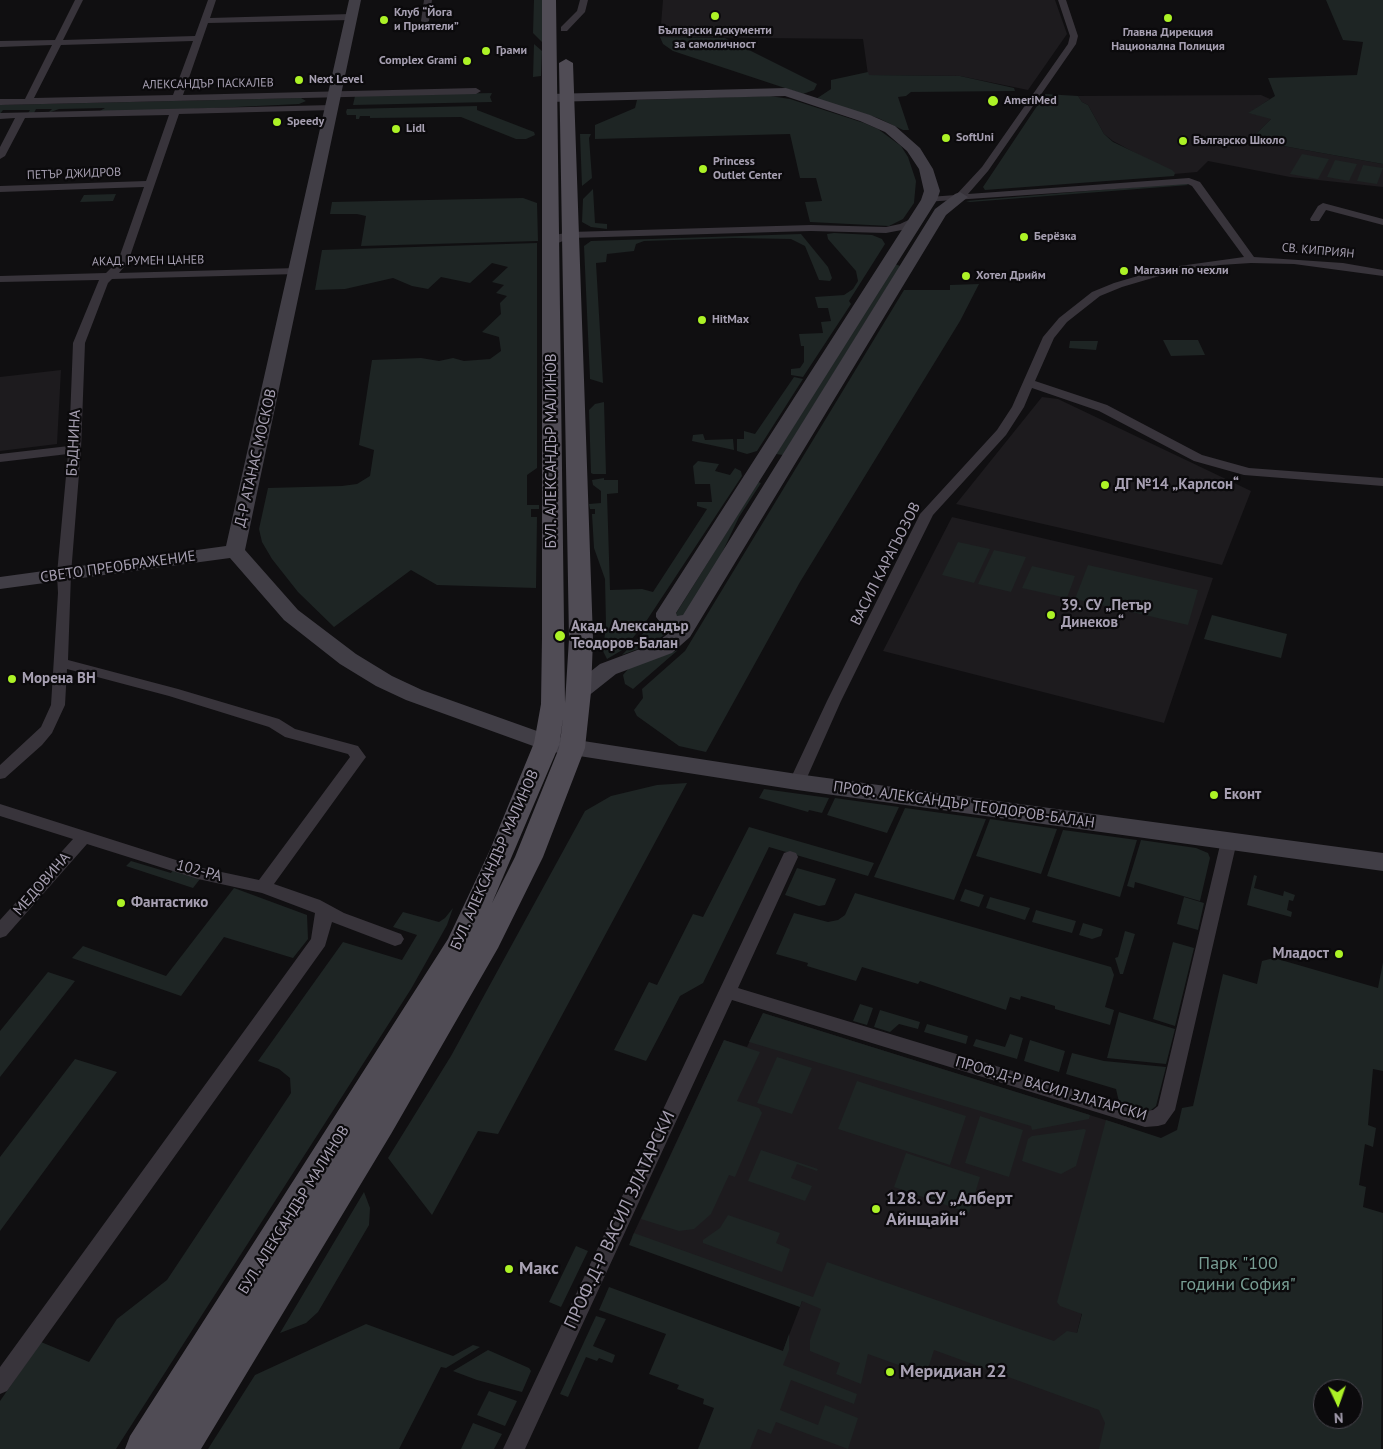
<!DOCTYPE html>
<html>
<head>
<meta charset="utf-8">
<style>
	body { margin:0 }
	#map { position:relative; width:1383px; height:1449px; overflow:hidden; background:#100f11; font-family:"PT Sans",sans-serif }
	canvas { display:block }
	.north { position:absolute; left:1313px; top:1379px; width:50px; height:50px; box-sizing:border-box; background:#0b0a0c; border:1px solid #49464e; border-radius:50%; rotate:177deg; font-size:14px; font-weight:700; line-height:20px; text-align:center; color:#a7a0b2 }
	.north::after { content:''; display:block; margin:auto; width:18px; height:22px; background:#acf226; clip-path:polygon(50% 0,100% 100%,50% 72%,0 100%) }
</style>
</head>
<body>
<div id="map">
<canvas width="1383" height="1449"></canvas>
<div class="north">N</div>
</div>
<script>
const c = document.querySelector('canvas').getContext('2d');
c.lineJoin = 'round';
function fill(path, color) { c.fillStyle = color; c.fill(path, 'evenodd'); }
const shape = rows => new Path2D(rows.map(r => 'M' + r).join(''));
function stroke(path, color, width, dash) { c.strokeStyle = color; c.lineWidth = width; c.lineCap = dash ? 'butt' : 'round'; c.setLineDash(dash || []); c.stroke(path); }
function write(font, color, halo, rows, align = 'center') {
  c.font = font + ' "PT Sans",sans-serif'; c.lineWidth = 4.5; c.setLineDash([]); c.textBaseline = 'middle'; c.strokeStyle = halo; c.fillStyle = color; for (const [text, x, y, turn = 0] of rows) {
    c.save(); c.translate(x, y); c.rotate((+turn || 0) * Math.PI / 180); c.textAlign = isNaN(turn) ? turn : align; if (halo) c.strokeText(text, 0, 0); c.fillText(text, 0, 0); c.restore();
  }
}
const built = shape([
	[663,0,1055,0,1067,34,1028,90,960,76,868,75,863,39,660,37],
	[1261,95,1270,99,1249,113,1272,118,1250,140,1383,164,1383,187,1290,177,1208,161,1197,172,1174,174,1113,141,1104,134,1088,105,1082,102,1078,96],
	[61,370,57,444,0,451,0,377],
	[1042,397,1058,399,1251,491,1222,565,956,504],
	[952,517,1213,578,1164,723,883,651],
	[763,1013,1128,1127,1062,1393,1116,1412,1107,1449,745,1449,803,1299,632,1237,724,1040,747,1047]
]);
const green = shape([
	[534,0,543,0,543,43,533,33],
	[1326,0,1383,0,1383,164,1250,140,1271,119,1248,113,1275,96,1268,78,1357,75,1363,42,1343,40],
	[660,37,725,38,817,84,814,90,803,94,673,51,663,44],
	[534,44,542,51,541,76,533,77],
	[868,72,869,75,960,76,1014,88,1015,91,911,92,906,96,898,97,909,130,903,130,878,118,816,99,831,89,831,80],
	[492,93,490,97,492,102,353,105,355,96],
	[1045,94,1078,96,1082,102,1088,105,1104,134,1113,142,1172,170,1175,173,1174,176,985,190,983,187],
	[770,96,790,99,864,123,878,129,901,146,908,157,916,181,914,203,903,219,889,226,810,222,805,202,822,201,816,178,800,178,790,134,595,139,595,125,635,108,637,100],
	[301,98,306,101,299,104,193,109,98,112,105,108,59,109,48,113,52,109,36,109,34,113,28,113,30,110,3,110,0,114,0,105],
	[477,106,477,110,534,132,535,135,526,139,516,139,461,117,370,118,370,116,360,116,359,119,356,119,356,115,347,115,346,112,347,109],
	[580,134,591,134,589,138,592,178,582,186],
	[1302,154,1329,159,1318,179,1290,174],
	[1335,160,1357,164,1349,181,1327,177],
	[1363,165,1383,168,1377,184,1357,181],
	[1184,183,1189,185,970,202,966,201],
	[593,189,595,223,607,224,607,229,591,227,582,222,583,199],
	[116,194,113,201,80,202,84,195],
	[523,198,537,203,538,241,361,246,366,216,357,214,330,214,332,202],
	[834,233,872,235,882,239,885,244,849,301,851,304,803,377,791,375,791,369,800,368,804,362,804,346,801,346,799,334,823,333,821,322,831,321,828,308,818,308,815,297,844,295,853,289,858,281,856,271,828,239,827,234],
	[801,234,828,267,832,278,830,281,819,280,805,246,791,239,734,238,644,241,636,244,634,251,607,254,606,262,596,263,603,383,590,379,584,246,591,241],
	[537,243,537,468,527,475,527,505,539,505,539,509,531,509,531,517,537,517,536,588,437,585,411,570,334,627,298,592,272,559,262,542,259,529,268,488,342,486,357,484,370,476,374,450,359,445,372,360,421,358,439,361,453,358,464,361,490,359,501,351,499,337,482,332,501,314,500,303,507,296,496,293,504,285,492,282,508,267,492,263,470,283,441,277,428,289,412,286,393,278,345,289,315,290,322,250],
	[895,264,900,266,783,455,776,454],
	[979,284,960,321,800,582,706,752,679,746,637,716,634,710,643,698,642,689,685,651,904,290,950,290,950,285],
	[1163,340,1198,340,1205,355,1171,356],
	[1070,341,1098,341,1096,350,1069,348],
	[794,377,803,379,757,451,747,454,737,451,737,439,744,439,744,431,755,434],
	[604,402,606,474,593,474,591,473,589,410,595,404],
	[703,434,705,440,733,439,734,450,692,441,693,435],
	[698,461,719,464,715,471,730,475,735,468,741,471,742,476,647,620,624,649,607,659,603,651,606,625,605,579,594,548,592,514,595,514,595,509,590,509,589,504,601,503,601,491,593,485,592,480,604,478,604,480,618,480,618,493,607,494,610,590,642,589,653,592,707,509,697,506,697,502,712,502,710,484,695,484,693,466],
	[758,482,761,483,739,517,720,557,683,617,681,618,675,615],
	[958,542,990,549,974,583,942,575],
	[994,550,1026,557,1011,592,978,584],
	[1088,565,1198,590,1188,625,1075,599],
	[1032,566,1075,576,1067,598,1022,588],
	[1212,615,1287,634,1281,658,1204,639],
	[651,625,670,630,654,643,622,655],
	[678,650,633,689,625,684,623,675,629,668],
	[687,783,498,1134,478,1131,432,1215,388,1158,451,1056,585,811,611,796,657,785],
	[764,789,829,798,822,813,809,810,808,812,759,798],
	[835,798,899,807,887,833,827,815],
	[905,808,986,819,954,900,874,877],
	[990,819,1057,829,1041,874,976,856],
	[749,827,874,863,868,876,769,847,703,983,680,996,646,1061,614,1050,649,982,657,985,693,914,703,917],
	[1063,830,1137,840,1120,897,1047,876],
	[1141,840,1196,848,1208,853,1210,858,1200,901,1135,882,1134,888,1127,886],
	[131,861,171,873,173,870,200,879,193,888,126,866],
	[797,868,836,879,825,905,819,906,785,895],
	[1254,875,1257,876,1254,888,1283,896,1284,891,1295,895,1293,901,1289,900,1287,910,1292,912,1291,917,1247,905],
	[234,888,307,915,308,939,293,958,224,937,181,996,72,958,83,946,166,976],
	[965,889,984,895,979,907,960,901],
	[855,893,1111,967,1114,975,1105,1007,1114,1010,1110,1025,1055,1009,1055,1006,1021,996,1020,1000,1010,997,1006,1010,920,981,918,984,862,967,856,981,807,966,808,963,776,954,775,956,794,913,828,922,838,920,845,915],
	[990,897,1030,908,1025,920,986,908],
	[1184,897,1204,903,1198,930,1177,924],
	[453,908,447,925,411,989,116,1449,0,1449,0,1401,41,1342,89,1362,117,1319,167,1280,291,1093,290,1078,279,1069,258,1061,343,942,402,960,417,935,393,927,403,912,439,922,445,918],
	[1036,910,1076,921,1072,933,1032,922],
	[1083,923,1103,929,1101,936,1092,939,1079,935],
	[1125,931,1135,934,1123,974,1120,974,1115,958,1118,957],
	[1173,942,1194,948,1175,1026,1153,1019],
	[1274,958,1378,988,1383,962,1383,1071,1373,1069,1368,1125,1376,1128,1373,1147,1365,1144,1359,1185,1366,1187,1363,1207,1383,1213,1381,1449,1099,1449,1105,1423,1099,1410,934,1350,926,1375,868,1354,861,1384,836,1374,840,1363,810,1351,810,1340,821,1309,802,1301,800,1307,629,1245,634,1233,813,1297,827,1262,1054,1341,1067,1331,1077,1333,1082,1314,1060,1306,1057,1302,1106,1120,1161,1138,1177,1130,1182,1108,1193,1106,1223,974,1257,984,1262,961],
	[1323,1389,1353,1389,1353,1419,1323,1419],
	[48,972,75,981,0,1077,0,1031],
	[860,1004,873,1008,867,1025,853,1021],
	[880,1010,920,1022,918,1029,899,1024,890,1032,874,1027],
	[1119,1012,1175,1029,1166,1064,1107,1058],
	[763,1013,1090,1115,1089,1119,1032,1130,1031,1126,749,1042],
	[927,1024,968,1036,966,1044,924,1032],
	[1010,1034,1023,1038,1017,1059,973,1046,976,1039,1005,1047],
	[724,1040,760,1052,737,1101,759,1108,762,1113,735,1177,729,1175,711,1214,694,1229,679,1231,641,1219],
	[1030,1040,1065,1051,1059,1072,1024,1061],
	[1072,1053,1104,1061,1166,1067,1156,1106,1151,1110,1143,1110,1119,1102,1116,1089,1066,1074],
	[777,1057,812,1068,792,1114,757,1103],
	[75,1059,117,1072,0,1231,0,1157],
	[857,1081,966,1116,950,1165,838,1129],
	[980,1116,1023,1130,1009,1177,965,1163],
	[1084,1129,1086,1130,1076,1166,1061,1174,1022,1161,1028,1139,1032,1136],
	[761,1150,818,1169,817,1171,797,1164,791,1178,812,1186,805,1201,748,1181],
	[906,1153,980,1177,969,1213,894,1187],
	[364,1192,370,1208,369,1225,318,1312,306,1323,280,1333],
	[728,1215,780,1233,776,1243,790,1249,782,1272,703,1243,703,1240,720,1228],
	[576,1246,588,1251,561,1307,549,1302],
	[609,1287,783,1351,789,1334,789,1350,783,1365,857,1394,854,1404,791,1380,780,1410,818,1425,825,1405,858,1418,848,1449,776,1422,771,1434,758,1429,750,1449,698,1449,714,1408,703,1404,704,1399,677,1389,679,1385,649,1374,666,1334,599,1310],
	[596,1316,606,1319,593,1346,615,1355,613,1361,612,1363,599,1358,597,1361,586,1357,568,1397,560,1394],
	[366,1324,453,1356,473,1345,480,1347,446,1368,441,1367,399,1449,208,1449,255,1375],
	[488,1350,529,1368,531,1371,522,1392,477,1380,453,1371],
	[489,1391,517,1401,505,1426,477,1415],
	[473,1423,502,1434,494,1449,461,1449]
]);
const street = shape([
	[75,0,83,0,63,40,195,36,208,0,216,0,210,18,351,14,355,17,351,20,208,23,183,95,476,88,481,91,476,94,0,105,0,99,25,99,52,45,0,47,0,41,55,40,75,0],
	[193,41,173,95,34,98,61,45,193,41],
	[424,0,432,0,429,21,425,24,421,21,424,0],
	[580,0,588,0,585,12,567,31,561,31,561,27,577,11,580,0],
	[1058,0,1066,0,1078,36,1076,44,988,171,968,194,1189,178,1200,182,1254,257,1343,263,1383,270,1383,276,1294,264,1251,263,1220,265,1166,274,1122,287,1100,296,1067,322,1054,338,1035,381,1107,405,1202,455,1249,468,1383,478,1383,486,1244,475,1194,461,1099,411,1032,388,1024,407,1006,435,933,515,841,701,805,782,802,786,792,786,789,782,827,701,920,514,997,430,1012,407,1043,337,1059,318,1092,292,1114,283,1165,268,1244,257,1192,186,1188,184,925,202,924,200,929,197,956,195,982,167,1068,44,1070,36,1058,0],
	[332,105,337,108,335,110,179,114,128,262,119,273,297,268,302,271,297,274,112,279,108,283,85,343,81,449,71,574,68,660,178,689,279,719,295,729,358,746,366,757,363,761,274,884,320,900,344,913,401,934,404,939,401,944,395,946,332,922,325,946,7,1391,0,1394,0,1367,311,939,315,913,262,893,198,879,87,844,6,936,0,938,0,920,73,839,0,816,0,804,198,867,259,880,350,757,348,754,285,737,269,727,169,696,67,669,65,705,52,733,42,745,5,778,0,779,0,765,41,727,51,705,58,593,57,574,68,454,0,462,0,454,69,446,73,343,99,280,0,282,0,276,106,273,118,261,144,187,0,192,0,186,146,181,169,115,25,118,5,156,0,159,0,147,15,118,0,119,0,113,332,105],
	[1323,203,1383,219,1383,225,1326,210,1319,221,1311,221,1310,219,1318,206,1323,203],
	[915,217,920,220,907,229,886,233,811,231,570,238,551,246,546,243,555,235,570,232,811,225,886,227,900,224,915,217],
	[1229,835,1235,837,1237,841,1175,1110,1165,1124,1158,1126,1145,1127,732,1000,525,1449,503,1449,784,853,790,851,796,853,798,857,738,988,1145,1111,1153,1110,1158,1106,1221,841,1223,837,1229,835]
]);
const secondary = shape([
	[349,0,361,0,245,550,298,610,356,654,392,676,422,690,551,736,797,774,1383,853,1383,871,797,790,547,751,406,700,376,686,340,664,284,620,230,558,0,589,0,577,226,546,349,0],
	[786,88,870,115,895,126,920,148,933,169,940,191,937,200,676,613,677,616,683,615,935,209,955,194,960,192,968,197,946,215,690,637,672,653,616,674,587,697,579,699,571,697,568,692,571,687,600,664,656,643,674,629,663,626,656,617,656,613,921,200,924,191,919,169,907,151,885,132,860,121,785,96,549,102,542,98,549,94,786,88]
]);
const primary = shape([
	[542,0,556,0,565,703,569,639,559,63,566,59,573,63,593,639,591,692,585,748,543,857,498,948,391,1134,201,1449,125,1449,130,1436,448,939,490,850,534,743,541,704,542,638,542,0],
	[563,718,559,748,515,857,492,903,560,743,563,718]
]);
const markers = [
	[715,16,5,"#acf226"],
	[1168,18,5,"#acf226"],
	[384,20,5,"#acf226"],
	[486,51,5,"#acf226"],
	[467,61,5,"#acf226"],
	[299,80,5,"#acf226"],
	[993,101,6,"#acf226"],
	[277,122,5,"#acf226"],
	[396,129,5,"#acf226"],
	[946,138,5,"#acf226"],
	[1183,141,5,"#acf226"],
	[703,169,5,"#acf226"],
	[1024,237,5,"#acf226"],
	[1124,271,5,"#acf226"],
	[966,276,5,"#acf226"],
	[702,320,5,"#acf226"],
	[1105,485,5,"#acf226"],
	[1051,615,5,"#acf226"],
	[560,636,6,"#acf226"],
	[12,679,5,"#acf226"],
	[1214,795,5,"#acf226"],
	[121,903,5,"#acf226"],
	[1339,954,5,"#acf226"],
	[876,1209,5,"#acf226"],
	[509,1269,5,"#acf226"],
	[890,1372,5,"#acf226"]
];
const farPoinames = [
	["Клуб “Йога",394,13],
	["и Приятели”",394,27],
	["Български документи",715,31,"center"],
	["за самоличност",715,45,"center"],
	["Главна Дирекция",1168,33,"center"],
	["Национална Полиция",1168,47,"center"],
	["Грами",496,51],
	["Complex Grami",457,61,"right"],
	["Next Level",309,80],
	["AmeriMed",1004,101],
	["Speedy",287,122],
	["Lidl",406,129],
	["SoftUni",956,138],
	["Българско Школо",1193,141],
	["Princess",713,162],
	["Outlet Center",713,176],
	["Берёзка",1034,237],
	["Магазин по чехли",1134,271],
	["Хотел Дрийм",976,276],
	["HitMax",712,320]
];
const farStreetnames = [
	["АЛЕКСАНДЪР ПАСКАЛЕВ",208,84,-1],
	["ПЕТЪР ДЖИДРОВ",74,174,-2],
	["СВ. КИПРИЯН",1318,251,5],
	["АКАД. РУМЕН ЦАНЕВ",148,261,-1]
];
const streetNames = [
	["БЪДНИНА",74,443,-87],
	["БУЛ. АЛЕКСАНДЪР МАЛИНОВ",552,451,-90],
	["Д-Р АТАНАС МОСКОВ",256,458,-77],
	["ВАСИЛ КАРАГЬОЗОВ",886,564,-63],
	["СВЕТО ПРЕОБРАЖЕНИЕ",118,567,-8],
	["ПРОФ. АЛЕКСАНДЪР ТЕОДОРОВ-БАЛАН",964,805,8],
	["БУЛ. АЛЕКСАНДЪР МАЛИНОВ",495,860,-66],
	["102-РА",199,871,15],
	["МЕДОВИНА",42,884,-49],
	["ПРОФ.Д-Р ВАСИЛ ЗЛАТАРСКИ",1051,1089,16],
	["БУЛ. АЛЕКСАНДЪР МАЛИНОВ",294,1210,-58]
];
const poiNames = [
	["ДГ №14 „Карлсон“",1115,485],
	["39. СУ „Петър",1061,606],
	["Динеков“",1061,623],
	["Акад. Александър",571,627],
	["Теодоров-Балан",571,644],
	["Морена ВН",22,679],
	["Еконт",1224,795],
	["Фантастико",131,903],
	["Младост",1329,954,"right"]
];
const nearPoinames = [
	["128. СУ „Алберт",886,1199],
	["Айнщайн“",886,1220],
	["Макс",519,1269],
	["Меридиан 22",900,1372]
];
const nearStreetnames = [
	["ПРОФ.Д-Р ВАСИЛ ЗЛАТАРСКИ",620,1220,-65]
];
const nearParknames = [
	["Парк \"100",1238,1264],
	["години София\"",1238,1285]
];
fill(built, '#1d1b1e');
fill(green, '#1e2524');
fill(street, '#38343b');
fill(secondary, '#413e46');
fill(primary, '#504c55');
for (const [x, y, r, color] of markers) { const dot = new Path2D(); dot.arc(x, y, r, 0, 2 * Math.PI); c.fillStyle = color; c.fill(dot); stroke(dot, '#0b0a0c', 2); }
write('bold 12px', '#a7a0b2', '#0b0a0c', farPoinames, 'left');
write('12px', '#a7a0b2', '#0b0a0c', farStreetnames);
write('15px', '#a7a0b2', '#0b0a0c', streetNames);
write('bold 15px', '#a7a0b2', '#0b0a0c', poiNames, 'left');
write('bold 18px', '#a7a0b2', '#0b0a0c', nearPoinames, 'left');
write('18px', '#a7a0b2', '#0b0a0c', nearStreetnames);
write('18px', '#779d93', '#0b0a0c', nearParknames);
</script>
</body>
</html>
